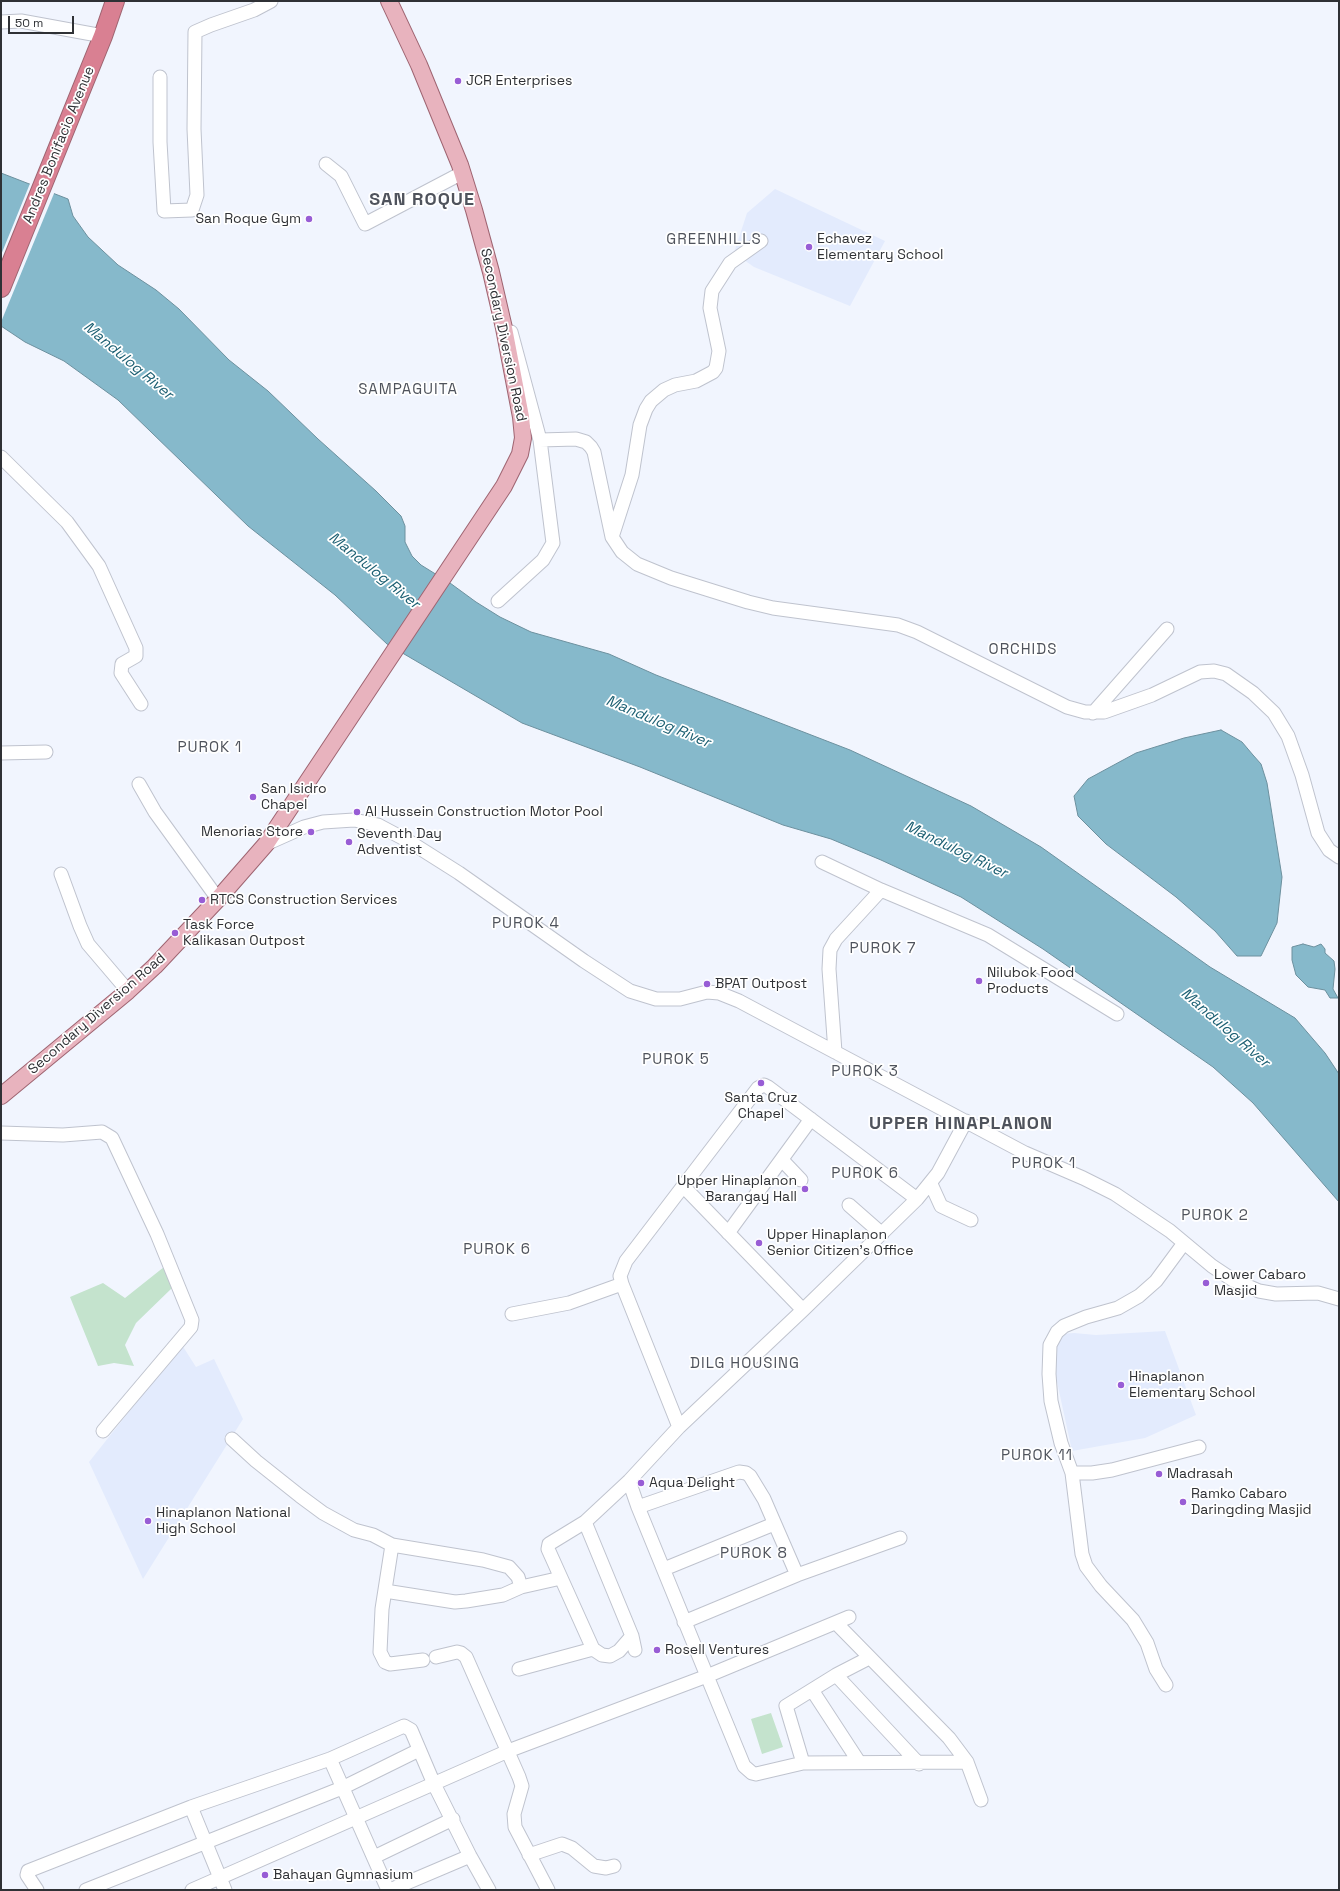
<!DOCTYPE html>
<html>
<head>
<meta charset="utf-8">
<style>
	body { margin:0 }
	#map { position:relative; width:1340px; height:1891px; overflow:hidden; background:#f1f5fe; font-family:"Space Grotesk",sans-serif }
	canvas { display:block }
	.frame { position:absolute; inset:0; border:2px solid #2f3135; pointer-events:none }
	.scale { position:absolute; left:8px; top:16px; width:66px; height:18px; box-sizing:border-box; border:2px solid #2f3135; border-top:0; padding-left:5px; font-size:12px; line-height:14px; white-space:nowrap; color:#2f3135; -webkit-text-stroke:3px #fff; paint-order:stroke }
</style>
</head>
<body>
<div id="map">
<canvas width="1340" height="1891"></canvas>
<div class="frame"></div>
<div class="scale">50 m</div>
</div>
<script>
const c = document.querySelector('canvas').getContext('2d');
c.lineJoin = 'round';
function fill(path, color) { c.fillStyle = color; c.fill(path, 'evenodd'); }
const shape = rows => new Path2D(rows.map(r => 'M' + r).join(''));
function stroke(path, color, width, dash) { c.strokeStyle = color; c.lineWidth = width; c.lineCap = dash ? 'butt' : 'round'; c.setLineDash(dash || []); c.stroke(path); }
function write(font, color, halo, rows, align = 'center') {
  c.font = font + ' "Space Grotesk",sans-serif'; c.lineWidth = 3.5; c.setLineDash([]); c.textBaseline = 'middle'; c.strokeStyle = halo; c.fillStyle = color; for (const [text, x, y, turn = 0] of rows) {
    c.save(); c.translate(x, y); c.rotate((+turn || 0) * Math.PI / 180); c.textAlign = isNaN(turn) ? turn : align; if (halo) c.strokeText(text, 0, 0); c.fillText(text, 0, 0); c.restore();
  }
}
const built = shape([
	[775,189,885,241,850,306,754,267,734,253,747,213],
	[1165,1331,1196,1415,1145,1438,1072,1451,1051,1354,1061,1334,1074,1333,1096,1335],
	[182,1345,196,1367,214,1359,243,1419,143,1579,89,1462]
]);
const green = shape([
	[164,1267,172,1288,136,1323,125,1345,134,1366,114,1363,98,1366,70,1297,103,1283,125,1298],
	[771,1713,783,1747,762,1754,751,1719]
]);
const water = shape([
	[1,173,68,199,73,216,88,237,118,265,156,290,179,309,229,360,268,391,318,439,376,491,401,516,405,526,405,542,412,556,421,565,450,583,476,602,500,617,531,632,609,654,656,675,850,750,971,806,1041,847,1210,967,1295,1018,1325,1053,1339,1074,1339,1202,1253,1103,1213,1067,1043,949,961,897,881,860,831,839,783,825,640,767,522,723,387,644,335,595,248,526,118,400,64,361,25,342,1,326,1,173],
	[1221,730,1242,742,1253,755,1261,764,1267,783,1282,877,1277,923,1261,956,1237,956,1215,931,1176,897,1106,844,1078,816,1074,796,1088,779,1136,753,1184,738,1221,730],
	[1303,944,1314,947,1321,944,1325,949,1325,953,1334,961,1335,969,1333,989,1338,998,1330,998,1325,990,1308,987,1296,975,1292,960,1292,947,1303,944]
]);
const pier = shape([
	[31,181,55,191,1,322,1,255]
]);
const minor = shape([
	[1,22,21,21,103,36],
	[160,77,160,142,164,211,192,210,197,195,194,129,195,32,211,25,254,10,271,1],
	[326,164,341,176,365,224,462,173],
	[511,332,540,440,576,439,586,442,591,447,594,452,612,537,622,552,637,564,671,578,748,602,773,608,898,625,917,632,1067,707,1085,712,1104,712,1152,695,1200,672,1214,671,1226,674,1253,693,1274,713,1288,736,1302,775,1318,833,1329,850,1339,857],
	[1,457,67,522,99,566,136,648,136,656,122,664,121,673,141,704],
	[612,537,632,475,640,425,646,409,651,401,664,390,675,385,696,381,713,372,716,368,719,351,710,308,712,291,730,263,761,241],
	[498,601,543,560,553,543,540,440],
	[1093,713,1167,629],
	[1,753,46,752],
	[139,784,155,812,218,899],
	[266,844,304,827,323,822,354,820,378,825,410,842,459,873,584,961,630,991,656,999,680,999,707,992,719,993,739,1001,1025,1153,1083,1178,1115,1194,1170,1231,1212,1266,1233,1280,1259,1291,1276,1294,1318,1293,1339,1299],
	[822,862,881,890,988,935,1117,1014],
	[61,874,80,926,88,944,128,991],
	[835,1052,829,969,830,950,836,939,881,890],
	[1,1133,63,1135,102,1132,112,1138,157,1234,192,1320,191,1327,103,1431],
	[782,1160,801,1180],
	[931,1184,941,1206,971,1220],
	[683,1186,803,1310],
	[849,1205,882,1234],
	[728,1233,811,1119],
	[1184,1243,1156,1281,1139,1296,1118,1308,1086,1317,1064,1326,1057,1332,1050,1345,1049,1374,1051,1401,1061,1443,1072,1473,1092,1473,1112,1470,1199,1447],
	[512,1314,569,1303,622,1284],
	[679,1427,622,1284,620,1276,626,1261,758,1088,764,1085,768,1087,917,1199],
	[232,1439,256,1461,300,1496,323,1513,354,1530,373,1535,392,1545,483,1560,509,1567,518,1577,521,1587],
	[1072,1473,1082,1554,1086,1566,1101,1586,1133,1620,1147,1643,1156,1669,1166,1685],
	[638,1507,739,1472,746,1473,750,1476,764,1499,797,1575],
	[585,1522,632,1636,635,1650],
	[392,1545,382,1609,380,1652,385,1662,390,1664,423,1660],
	[664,1569,774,1524],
	[385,1591,455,1602,466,1601,503,1595,521,1587,561,1578],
	[849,1617,707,1676,744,1766,752,1773,756,1774,803,1763,967,1762],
	[684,1622,797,1575,900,1538],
	[836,1623,949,1738,967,1762,981,1800],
	[593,1649,548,1549,549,1544,585,1522,629,1481,679,1427,803,1310,917,1199,938,1173,966,1121],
	[436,1657,457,1652,461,1653,466,1657,519,1777,522,1786,514,1814,515,1827,548,1890],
	[519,1669,593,1649,602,1655,610,1656,619,1651,632,1636],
	[836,1675,919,1764],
	[812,1690,859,1762],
	[330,1759,388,1890],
	[803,1763,786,1706,836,1675,869,1658],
	[191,1807,225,1890],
	[529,1855,562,1844,572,1848,594,1866,606,1868,614,1866],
	[374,1857,453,1819],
	[37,1890,27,1875,28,1871,191,1807,330,1759,404,1726,411,1730,434,1784,470,1856,489,1890],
	[86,1890,342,1788,419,1750],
	[192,1890,508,1751,707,1676,638,1507,629,1481],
	[390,1890,470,1856]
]);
const major = shape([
	[1,1096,128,991,155,966,218,899,266,844,504,486,520,454,523,438,521,417,504,328,491,272,474,210,460,165,419,65,389,1]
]);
const highway = shape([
	[1,288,103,36,115,1]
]);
const markers = [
	[458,81,4,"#985dd5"],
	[309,219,4,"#985dd5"],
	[809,247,4,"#985dd5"],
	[253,797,4,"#985dd5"],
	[357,812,4,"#985dd5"],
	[311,832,4,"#985dd5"],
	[349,842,4,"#985dd5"],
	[202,900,4,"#985dd5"],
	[175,933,4,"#985dd5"],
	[979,981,4,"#985dd5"],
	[707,984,4,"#985dd5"],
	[761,1083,4,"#985dd5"],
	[805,1189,4,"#985dd5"],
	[759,1243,4,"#985dd5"],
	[1206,1283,4,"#985dd5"],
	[1121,1385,4,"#985dd5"],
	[1159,1474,4,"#985dd5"],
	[641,1483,4,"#985dd5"],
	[1183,1502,4,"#985dd5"],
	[148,1521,4,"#985dd5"],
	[657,1650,4,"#985dd5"],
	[265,1875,4,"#985dd5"]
];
const poiNames = [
	["JCR Enterprises",466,81],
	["San Roque Gym",301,219,"right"],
	["Echavez",817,239],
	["Elementary School",817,255],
	["San Isidro",261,789],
	["Chapel",261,805],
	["Al Hussein Construction Motor Pool",365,812],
	["Menorias Store",303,832,"right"],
	["Seventh Day",357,834],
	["Adventist",357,850],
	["RTCS Construction Services",210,900],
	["Task Force",183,925],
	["Kalikasan Outpost",183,941],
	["Nilubok Food",987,973],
	["Products",987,989],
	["BPAT Outpost",715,984],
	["Santa Cruz",761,1098,"center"],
	["Chapel",761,1114,"center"],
	["Upper Hinaplanon",797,1181,"right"],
	["Barangay Hall",797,1197,"right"],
	["Upper Hinaplanon",767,1235],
	["Senior Citizen's Office",767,1251],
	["Lower Cabaro",1214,1275],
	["Masjid",1214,1291],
	["Hinaplanon",1129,1377],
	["Elementary School",1129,1393],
	["Madrasah",1167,1474],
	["Aqua Delight",649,1483],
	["Ramko Cabaro",1191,1494],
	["Daringding Masjid",1191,1510],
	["Hinaplanon National",156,1513],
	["High School",156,1529],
	["Rosell Ventures",665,1650],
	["Bahayan Gymnasium",273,1875]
];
const streetNames = [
	["Andres Bonifacio Avenue",59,145,-68],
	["Secondary Diversion Road",503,335,78],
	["Secondary Diversion Road",97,1014,-41]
];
const neighbourhoodNames = [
	["GREENHILLS",714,240],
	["SAMPAGUITA",408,390],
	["ORCHIDS",1023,650],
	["PUROK 1",210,748],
	["PUROK 4",526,924],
	["PUROK 7",883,949],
	["PUROK 5",676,1060],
	["PUROK 3",865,1072],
	["PUROK 1",1044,1164],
	["PUROK 6",865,1174],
	["PUROK 2",1215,1216],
	["PUROK 6",497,1250],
	["DILG HOUSING",745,1364],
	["PUROK 11",1037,1456],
	["PUROK 8",754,1554]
];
const waterNames = [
	["Mandulog River",128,361,40],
	["Mandulog River",374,571,39],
	["Mandulog River",658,722,23],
	["Mandulog River",956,850,26],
	["Mandulog River",1225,1028,41]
];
const districtNames = [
	["SAN ROQUE",422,200],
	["UPPER HINAPLANON",961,1124]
];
fill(built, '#e3ebfd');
fill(green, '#c4e3cd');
fill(water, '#86b9cb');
stroke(water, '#6c909e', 1);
fill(pier, '#f1f5fe');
stroke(minor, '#bfc3ce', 15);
stroke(major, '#9e6471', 18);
stroke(highway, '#9e6471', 20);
stroke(minor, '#fff', 13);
stroke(major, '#e8b3be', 16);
stroke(highway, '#d98092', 18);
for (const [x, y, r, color] of markers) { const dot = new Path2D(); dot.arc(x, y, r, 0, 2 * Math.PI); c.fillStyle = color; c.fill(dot); stroke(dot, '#fff', 1.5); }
write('14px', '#2f3135', '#fff', poiNames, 'left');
write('14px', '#2f3135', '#fff', streetNames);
c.letterSpacing = '1px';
write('15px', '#4f535c', '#fff', neighbourhoodNames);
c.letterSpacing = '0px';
write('italic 15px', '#1d6073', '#fff', waterNames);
c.letterSpacing = '1px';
write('bold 18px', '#4f535c', '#fff', districtNames);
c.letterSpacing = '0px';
</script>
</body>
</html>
